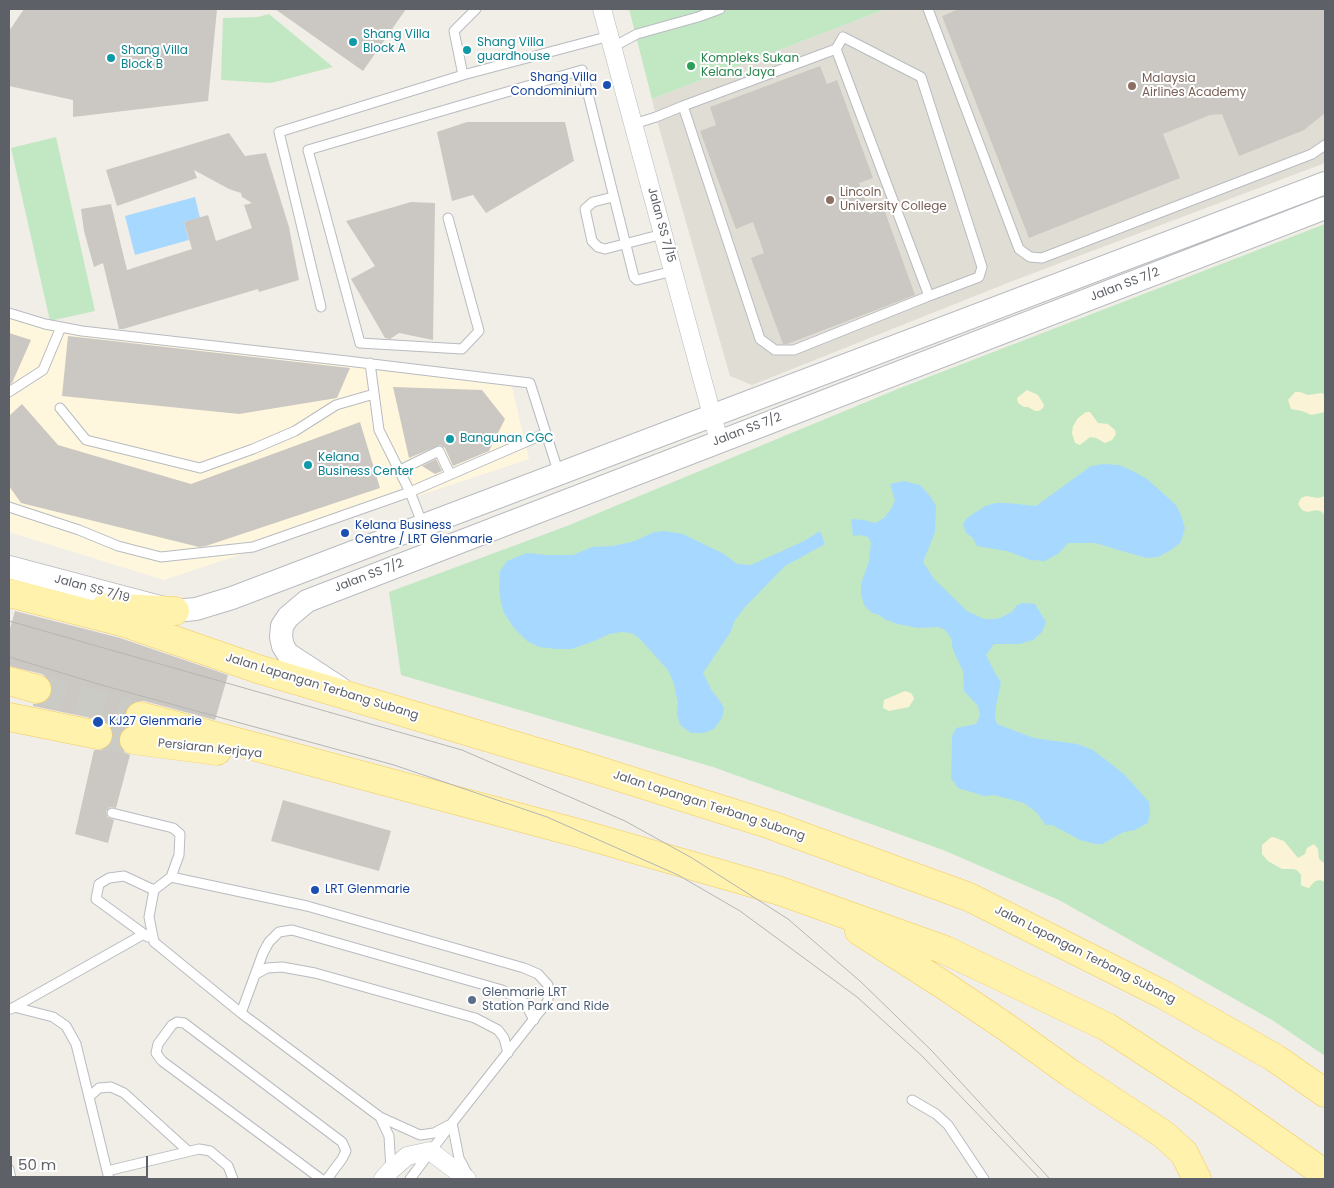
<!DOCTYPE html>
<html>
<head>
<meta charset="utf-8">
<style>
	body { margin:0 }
	#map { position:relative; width:1334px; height:1188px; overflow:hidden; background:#f0eee6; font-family:Poppins,sans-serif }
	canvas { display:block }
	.frame { position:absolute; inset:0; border:10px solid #5d6167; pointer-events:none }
	.scale { position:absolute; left:10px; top:1156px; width:138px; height:22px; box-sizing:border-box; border:2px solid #5d6167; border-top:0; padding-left:6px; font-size:15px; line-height:18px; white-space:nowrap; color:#5d6167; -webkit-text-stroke:4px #fff; paint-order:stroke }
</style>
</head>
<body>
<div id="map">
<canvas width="1334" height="1188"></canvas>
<div class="frame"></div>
<div class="scale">50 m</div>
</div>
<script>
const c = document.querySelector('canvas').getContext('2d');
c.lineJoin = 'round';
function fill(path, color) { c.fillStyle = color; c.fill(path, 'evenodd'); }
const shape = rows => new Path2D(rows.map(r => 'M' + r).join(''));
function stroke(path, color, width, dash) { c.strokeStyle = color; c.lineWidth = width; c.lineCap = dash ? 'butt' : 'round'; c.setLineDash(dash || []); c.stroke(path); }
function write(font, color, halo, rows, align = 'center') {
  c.font = font + ' Poppins,sans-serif'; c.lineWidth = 4; c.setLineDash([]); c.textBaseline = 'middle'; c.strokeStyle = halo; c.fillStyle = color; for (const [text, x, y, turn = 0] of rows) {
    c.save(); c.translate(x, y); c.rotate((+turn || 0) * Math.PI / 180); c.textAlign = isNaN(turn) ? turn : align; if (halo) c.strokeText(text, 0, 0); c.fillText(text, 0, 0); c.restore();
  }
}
const commercial = shape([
	[9,310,93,333,510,379,529,459,164,580,9,532]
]);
const education = shape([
	[886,9,1325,9,1325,163,1010,282,752,385,730,376,656,117,652,99]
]);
const green = shape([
	[629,9,886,9,652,99],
	[269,14,333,67,271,83,221,80,223,18,258,17],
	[56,137,95,311,50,321,11,148],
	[1325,224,1325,1056,1272,1020,1059,900,943,850,713,767,401,675,389,592,567,526,900,388]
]);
const sand = shape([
	[1027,390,1038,395,1044,405,1043,408,1039,411,1035,411,1028,407,1024,407,1018,403,1017,398],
	[1295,392,1300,392,1308,395,1322,393,1325,396,1325,412,1311,415,1302,411,1291,409,1288,400],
	[1086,412,1090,412,1098,423,1108,424,1115,430,1116,434,1112,440,1105,443,1096,438,1090,437,1080,445,1075,443,1072,433,1073,426,1078,418],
	[1306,496,1318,498,1325,496,1325,516,1322,512,1317,510,1307,512,1302,510,1298,504,1301,498],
	[905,691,911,693,913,696,914,699,909,707,889,711,883,708,884,700],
	[1273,837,1284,841,1298,858,1305,854,1307,848,1314,844,1318,849,1319,859,1325,864,1325,882,1320,880,1315,881,1309,888,1305,887,1301,885,1301,875,1298,871,1294,869,1282,869,1268,861,1262,854,1262,845,1270,838]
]);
const water = shape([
	[195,197,200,218,184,222,189,240,135,255,125,216],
	[1104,464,1119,465,1131,470,1147,479,1176,505,1181,515,1185,528,1181,542,1171,550,1158,557,1146,558,1095,543,1068,543,1059,553,1045,561,1030,560,1007,551,977,546,973,538,966,533,963,524,967,518,985,506,996,503,1007,503,1036,506,1091,466],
	[904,481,920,485,930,496,936,506,935,532,923,562,934,579,960,604,967,611,984,619,997,619,1012,612,1017,605,1023,603,1035,604,1046,622,1042,632,1033,640,1020,644,994,644,986,655,995,673,1001,682,996,706,995,716,997,724,1034,738,1077,744,1093,750,1124,774,1149,802,1150,813,1148,823,1135,830,1124,832,1102,844,1095,844,1080,840,1052,825,1046,825,1036,812,1024,803,994,795,984,796,958,788,951,778,952,736,956,728,976,724,980,715,978,706,964,691,963,671,953,650,951,638,945,630,939,627,918,628,897,624,886,620,879,615,872,613,864,605,861,594,861,584,869,561,871,543,868,537,860,535,853,536,851,519,864,520,875,523,884,518,891,509,895,500,890,484],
	[664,531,683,534,724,554,737,564,751,565,804,541,820,531,825,544,785,566,746,606,735,620,730,633,703,673,712,691,718,698,724,708,722,718,714,729,704,733,691,733,680,725,677,714,678,704,674,684,668,670,639,638,631,633,622,632,609,634,597,640,572,649,558,649,539,647,527,641,514,628,504,613,501,603,499,587,500,571,507,561,527,553,547,555,573,555,592,547,613,546,635,541,654,532]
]);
const building = shape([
	[24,9,217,9,208,101,73,117,73,100,9,86,9,31],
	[275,9,406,9,363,71],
	[959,9,1325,9,1325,113,1304,130,1239,156,1222,114,1210,115,1163,134,1180,178,1029,238,942,16],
	[820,66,827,84,837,80,873,178,859,183,870,214,884,209,915,295,787,344,783,344,751,258,764,253,753,222,736,229,700,131,716,125,710,107],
	[467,122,565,122,574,161,486,213,473,195,452,201,437,132],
	[229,133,245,156,266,153,289,227,299,280,259,292,258,289,123,329,119,329,103,263,94,267,84,231,81,209,111,204,127,270,192,249,184,222,208,215,216,241,252,228,244,205,252,203,242,197,241,193,229,189,194,170,197,178,117,206,106,170],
	[411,202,435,203,433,340,399,333,390,339,385,338,351,279,375,266,346,221],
	[9,333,31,340,12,383,9,385],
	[68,336,104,340,350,368,337,398,239,414,62,396],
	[393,387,482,390,505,419,489,451,453,466,445,448,440,445,409,458],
	[22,404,58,445,191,484,360,422,380,488,206,546,199,547,21,503,9,486,9,416],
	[436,459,442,471,435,474,422,466],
	[15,611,120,638,228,675,215,720,144,701,135,701,129,705,125,712,125,720,128,726,121,731,119,738,120,746,124,752,130,755,116,808,110,807,106,811,107,817,114,820,108,843,75,834,94,750,102,750,109,746,113,738,113,730,108,723,101,720,33,706,33,704,41,704,48,700,52,693,52,686,49,679,42,674,9,666,9,632],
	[283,800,391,831,379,871,271,841]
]);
const primaryTunnel = shape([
	[37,689,140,716],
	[98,735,134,740]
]);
const service = shape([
	[928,9,1019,249,1030,257,1042,258,1312,154,1325,145],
	[613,47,637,34,698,17,720,9],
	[836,49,843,37,921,77,982,267,979,277,929,296],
	[463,75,454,31,476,9],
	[634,124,656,117,683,106,836,49,929,296,794,350,775,350,760,339,683,106],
	[613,197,593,202,585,209,592,241,598,247,605,249,663,234],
	[448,218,479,331,462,349,360,343,308,150,582,70,634,277,637,280,673,271],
	[321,307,279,132,463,75,610,36],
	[9,313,45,324,82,331,347,361,530,383,559,474],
	[370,363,379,430,410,492,433,551],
	[9,392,43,370,61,327],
	[60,408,86,440,200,468,253,449,295,431,336,405,374,394],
	[400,470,439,451,450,474],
	[9,507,79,530,118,546,161,557,253,547,410,492,544,434],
	[112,813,173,828,180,834,179,855,171,877],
	[148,937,96,899,99,884,109,878,124,876,154,890],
	[256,974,267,968,282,967,315,973,475,1018,498,1030,504,1038,508,1053],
	[14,1007,53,1017,66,1026,76,1044,109,1179],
	[11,1009,144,934],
	[241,1013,263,953,269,942,279,932,292,930,502,990,525,1003,534,1020],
	[89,1097,99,1088,111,1087,124,1093,188,1151],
	[912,1100,936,1114,948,1125,984,1179],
	[380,1117,420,1135,434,1133,449,1125],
	[452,1123,459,1158,468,1175],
	[9,1169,11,1179],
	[391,1170,389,1136,380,1117,241,1013,154,942,149,917,154,890,171,877,307,906,524,968,538,974,548,985,548,1001,452,1123,410,1179],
	[107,1171,199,1149,210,1151,228,1166,233,1179],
	[321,1179,162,1061,156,1053,158,1044,172,1025,177,1022,184,1023,342,1142,346,1151,342,1159,327,1179]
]);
const minor = shape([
	[602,9,719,441],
	[383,1179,391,1170,407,1156,430,1151,467,1179]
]);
const tertiary = shape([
	[9,567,175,611,196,609,232,598,1325,183],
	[340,688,288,654,283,646,281,637,282,626,288,617,307,601,1325,208]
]);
const primary = shape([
	[9,593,125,623,258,669,584,766,771,825,969,897,1164,995,1275,1058,1325,1093],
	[106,607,175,611],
	[9,681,37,689],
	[140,716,578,833,780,891,945,950,1107,1027,1225,1104,1325,1174],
	[9,717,98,735],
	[134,740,217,751],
	[859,931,942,984,1006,1027,1070,1073,1163,1134,1184,1153,1197,1179]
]);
const tram = shape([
	[9,621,462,750,625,821,692,858,788,919,861,982,932,1051,1050,1179],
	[9,657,105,686,394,765,547,817,678,875,740,911,857,997,922,1056,1040,1179]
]);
const markers = [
	[353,42,5,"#0f9aa8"],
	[467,50,5,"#0f9aa8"],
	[111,58,5,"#0f9aa8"],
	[691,66,5,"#2e9e5b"],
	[607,85,5,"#1a4fb4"],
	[1132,86,5,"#8d6e63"],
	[830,200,5,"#8d6e63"],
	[450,439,5,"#0f9aa8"],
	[308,465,5,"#0f9aa8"],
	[345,533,5,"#1a4fb4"],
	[98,722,6,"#1a4fb4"],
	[315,890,5,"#1a4fb4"],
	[472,1000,5,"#5c6f8a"]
];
const cultureNames = [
	["Shang Villa",363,35],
	["Block A",363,49],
	["Shang Villa",477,43],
	["guardhouse",477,57],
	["Shang Villa",121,51],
	["Block B",121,65],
	["Bangunan CGC",460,439],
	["Kelana",318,458],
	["Business Center",318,472]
];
const leisureNames = [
	["Kompleks Sukan",701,59],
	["Kelana Jaya",701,73]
];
const transitNames = [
	["Shang Villa",597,78,"right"],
	["Condominium",597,92,"right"],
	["Kelana Business",355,526],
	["Centre / LRT Glenmarie",355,540],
	["KJ27 Glenmarie",109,722],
	["LRT Glenmarie",325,890]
];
const educationNames = [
	["Malaysia",1142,79],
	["Airlines Academy",1142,93],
	["Lincoln",840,193],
	["University College",840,207]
];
const streetNames = [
	["Jalan SS 7/15",661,225,75],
	["Jalan SS 7/2",1125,285,-21],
	["Jalan SS 7/2",747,430,-21],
	["Jalan SS 7/2",369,576,-21],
	["Jalan SS 7/19",92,589,15],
	["Jalan Lapangan Terbang Subang",322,687,17],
	["Persiaran Kerjaya",210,749,6],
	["Jalan Lapangan Terbang Subang",709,806,18],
	["Jalan Lapangan Terbang Subang",1085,955,27]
];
const serviceNames = [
	["Glenmarie LRT",482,993],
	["Station Park and Ride",482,1007]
];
fill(commercial, '#fff7dd');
fill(education, '#e0ddd4');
fill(green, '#c2e8c3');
fill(sand, '#fbf3d6');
fill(water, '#a7d8ff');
fill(building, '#cbc8c3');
stroke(primaryTunnel, '#cbcbc6', 28, [28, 14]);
stroke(service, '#b8bbc0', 11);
stroke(minor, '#b8bbc0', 19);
stroke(tertiary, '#b8bbc0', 24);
stroke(primary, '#f5cb5a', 29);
stroke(service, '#fff', 9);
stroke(minor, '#fff', 18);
stroke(tertiary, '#fff', 22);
stroke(primary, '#fff2ac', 28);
stroke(tram, '#b5b5b7', 1);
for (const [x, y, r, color] of markers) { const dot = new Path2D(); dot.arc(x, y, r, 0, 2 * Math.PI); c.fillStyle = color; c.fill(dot); stroke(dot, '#fff', 2); }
write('12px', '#0d838f', '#fff', cultureNames, 'left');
write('12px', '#27864d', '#fff', leisureNames, 'left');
write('12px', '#164399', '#fff', transitNames, 'left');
write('12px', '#785e54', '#fff', educationNames, 'left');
write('12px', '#5d6167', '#fff', streetNames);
write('12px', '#4e5e75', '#fff', serviceNames, 'left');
</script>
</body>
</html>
